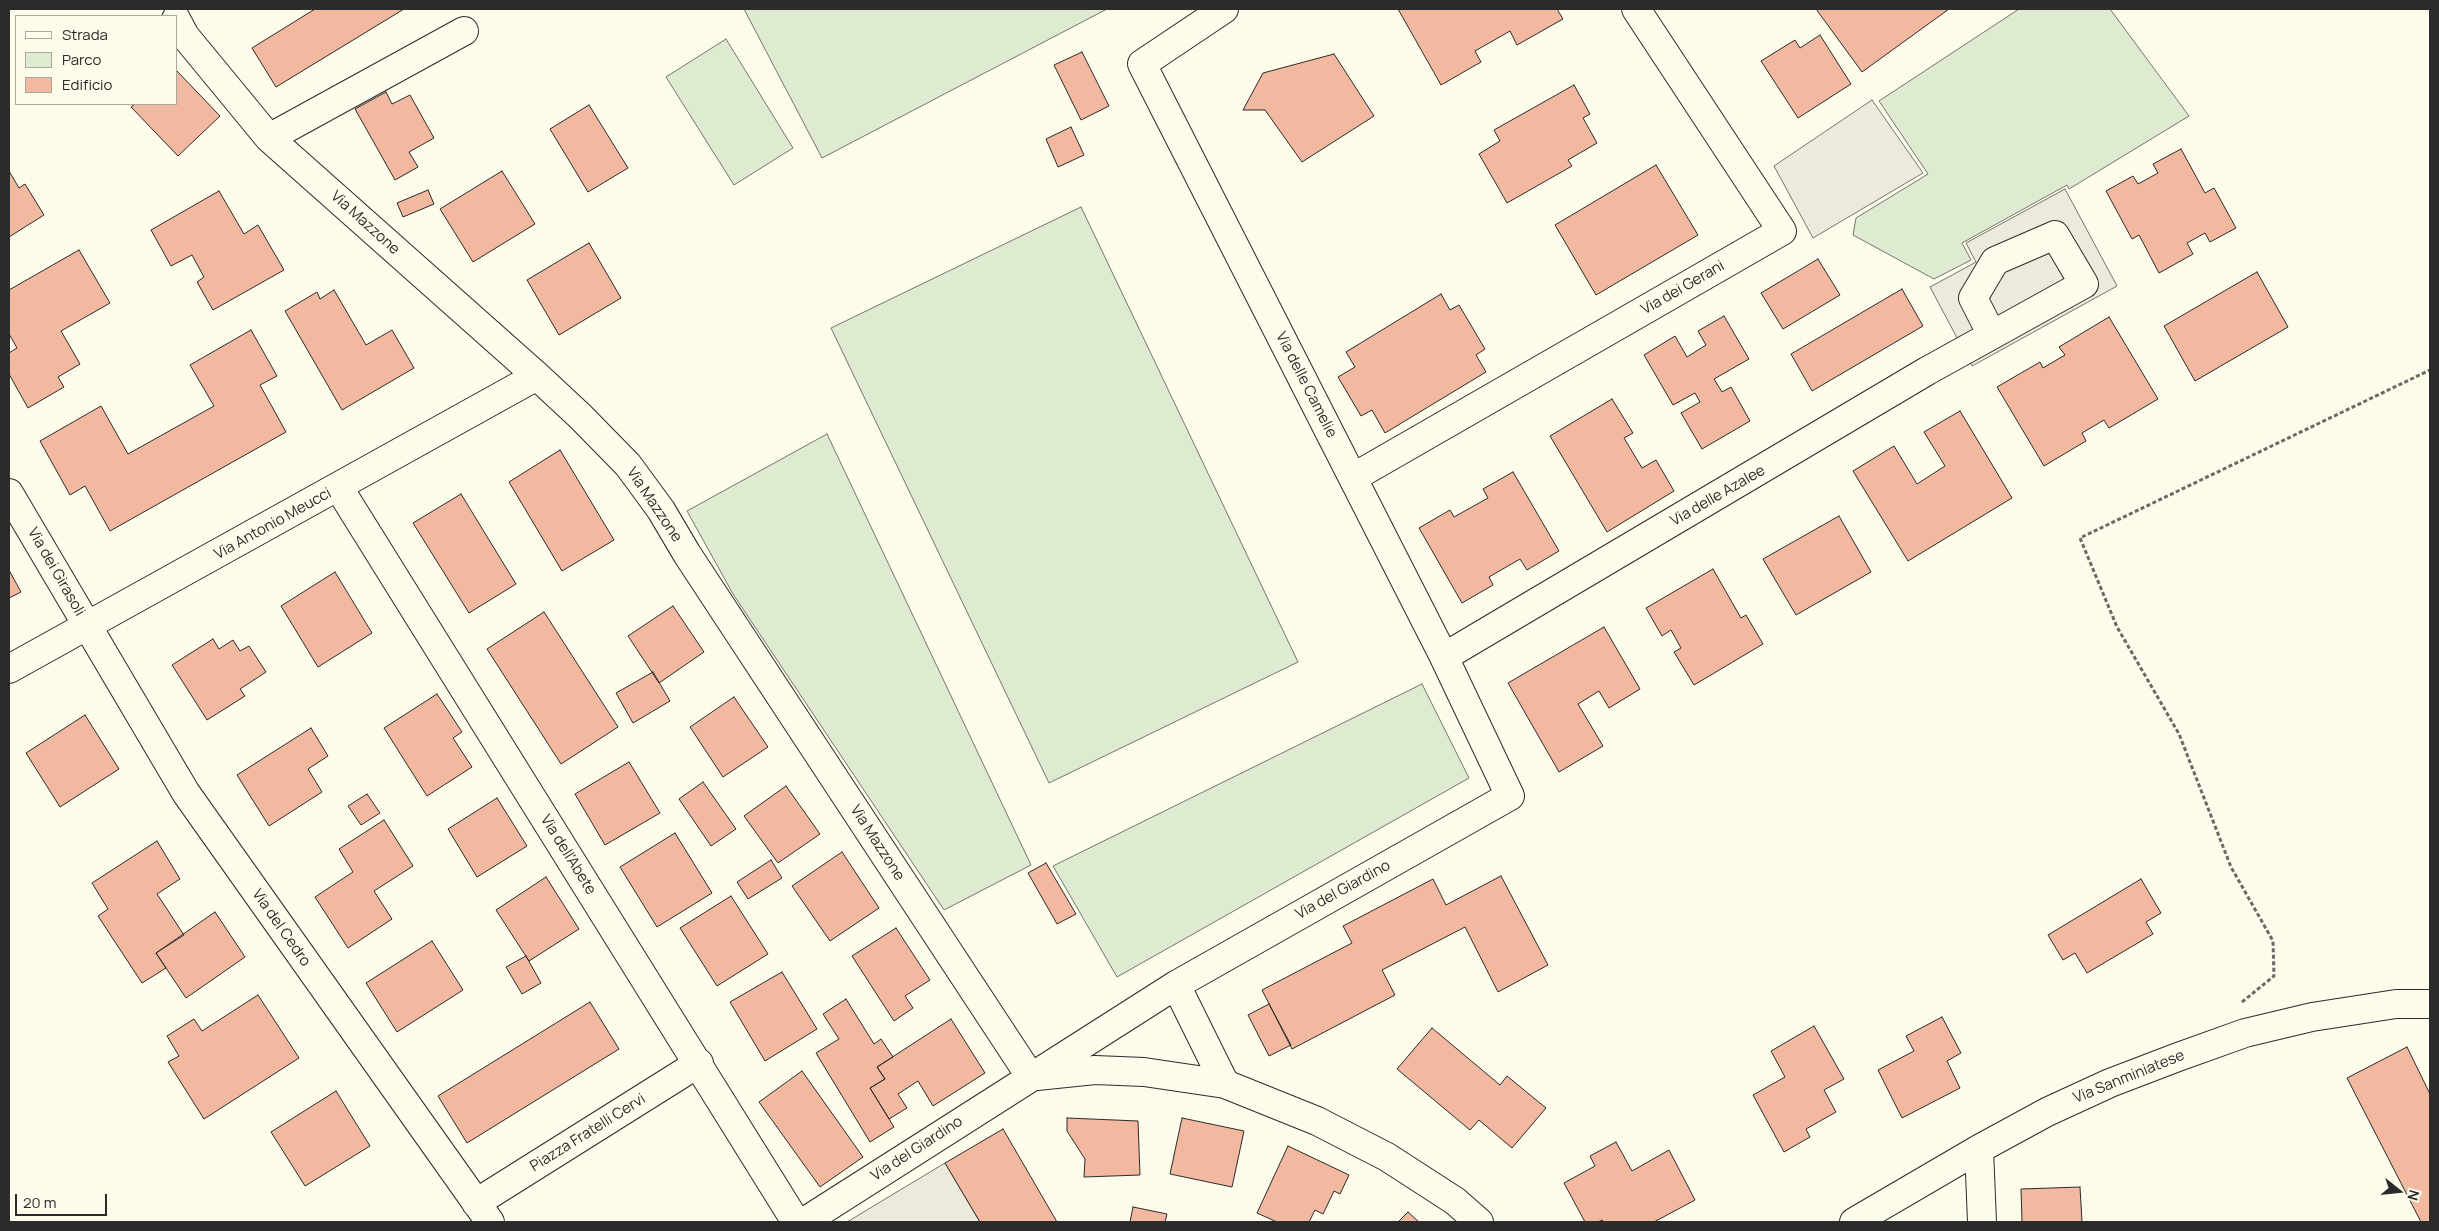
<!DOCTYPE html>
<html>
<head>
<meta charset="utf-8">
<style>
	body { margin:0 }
	#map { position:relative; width:2439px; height:1231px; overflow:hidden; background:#fdfbea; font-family:Manrope,sans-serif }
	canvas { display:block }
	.frame { position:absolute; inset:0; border:10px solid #2b2b2b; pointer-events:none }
	.legend { position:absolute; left:15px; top:15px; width:162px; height:90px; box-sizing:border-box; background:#fdfbea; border:1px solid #a9a89e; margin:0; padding:6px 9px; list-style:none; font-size:15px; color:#2b2b2b }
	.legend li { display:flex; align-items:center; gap:10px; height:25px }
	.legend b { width:25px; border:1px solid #a9a89e }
	.north { position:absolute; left:2374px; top:1166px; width:50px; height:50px; -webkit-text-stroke:4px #fdfbea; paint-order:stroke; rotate:106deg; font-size:14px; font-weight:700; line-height:20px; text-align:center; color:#2b2b2b }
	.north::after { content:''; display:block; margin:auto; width:18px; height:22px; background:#2b2b2b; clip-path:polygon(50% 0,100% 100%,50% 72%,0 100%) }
	.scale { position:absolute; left:15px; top:1194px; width:92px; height:22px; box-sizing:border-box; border:2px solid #2b2b2b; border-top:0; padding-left:6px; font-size:15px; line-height:18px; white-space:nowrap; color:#2b2b2b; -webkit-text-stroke:4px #fdfbea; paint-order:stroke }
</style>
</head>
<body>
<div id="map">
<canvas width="2439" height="1231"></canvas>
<div class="frame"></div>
<ul class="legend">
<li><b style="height:6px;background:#fdfbea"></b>Strada</li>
<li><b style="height:14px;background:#deebd1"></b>Parco</li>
<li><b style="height:14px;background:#f2b8a0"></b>Edificio</li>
</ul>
<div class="north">N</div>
<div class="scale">20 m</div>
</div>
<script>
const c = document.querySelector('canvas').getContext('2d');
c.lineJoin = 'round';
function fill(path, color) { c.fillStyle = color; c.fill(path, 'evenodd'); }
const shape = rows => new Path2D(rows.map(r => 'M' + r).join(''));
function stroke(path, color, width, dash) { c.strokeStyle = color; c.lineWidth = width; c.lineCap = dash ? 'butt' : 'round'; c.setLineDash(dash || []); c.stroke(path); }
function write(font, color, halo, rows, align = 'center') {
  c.font = font + ' Manrope,sans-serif'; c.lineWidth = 4; c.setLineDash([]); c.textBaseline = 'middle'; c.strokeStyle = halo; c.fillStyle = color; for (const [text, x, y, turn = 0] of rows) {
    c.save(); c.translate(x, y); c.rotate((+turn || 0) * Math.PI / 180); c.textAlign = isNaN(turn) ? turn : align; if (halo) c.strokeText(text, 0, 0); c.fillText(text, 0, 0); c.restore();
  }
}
const green = shape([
	[744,9,1107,9,822,158,744,9],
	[2019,9,2110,9,2189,116,2069,189,2067,185,1962,243,1971,260,1934,279,1853,235,1856,218,1928,174,1879,101,2019,9],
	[726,39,793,148,734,185,666,77,726,39],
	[1081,207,1298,662,1049,783,831,328,1081,207],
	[827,434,1031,865,944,910,733,594,687,511,827,434],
	[1422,684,1469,778,1117,977,1053,866,1422,684]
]);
const parking = shape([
	[1872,100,1923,173,1813,238,1774,166,1872,100],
	[2065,189,2117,286,1972,366,1930,287,1976,262,1966,243,2065,189],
	[945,1163,980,1222,847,1222,945,1163]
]);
const building = shape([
	[315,9,404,9,276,87,252,48,315,9],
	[1398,9,1557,9,1563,19,1517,45,1510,31,1475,51,1481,62,1441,85,1398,9],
	[1816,9,1949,9,1862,72,1816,9],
	[1820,35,1851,84,1798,118,1761,61,1795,40,1800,48,1820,35],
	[1082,52,1109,106,1081,120,1054,65,1082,52],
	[1334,54,1374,116,1302,162,1265,110,1243,110,1263,73,1334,54],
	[176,70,220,116,178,156,131,107,135,104,176,104,176,70],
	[1574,85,1590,114,1583,118,1597,143,1568,160,1572,166,1507,203,1479,154,1500,141,1494,130,1574,85],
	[386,92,392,104,410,95,434,138,409,152,418,167,395,180,355,109,386,92],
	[589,105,628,168,588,192,550,129,589,105],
	[1071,127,1084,155,1058,167,1046,139,1071,127],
	[2181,149,2205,193,2214,188,2236,228,2210,242,2205,233,2187,243,2193,254,2159,273,2139,235,2132,239,2106,191,2133,176,2138,184,2158,173,2153,164,2181,149],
	[1656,165,1698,235,1596,295,1555,225,1656,165],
	[9,171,19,188,25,184,44,215,9,237,9,171],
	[502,171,535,224,473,262,440,209,502,171],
	[428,190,434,204,403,217,397,203,428,190],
	[219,191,244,234,258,225,284,270,213,310,197,282,204,277,192,255,171,266,151,230,219,191],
	[589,243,621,298,559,335,527,280,589,243],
	[79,250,110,303,61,331,80,364,58,377,64,387,28,408,9,374,9,353,17,348,9,334,9,290,79,250],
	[1818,259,1840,295,1783,329,1761,293,1818,259],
	[2257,272,2288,327,2195,381,2164,326,2257,272],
	[1902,289,1923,326,1812,391,1791,354,1902,289],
	[334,290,366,345,392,330,414,368,342,410,285,311,317,292,320,299,334,290],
	[1441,294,1450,310,1459,305,1485,349,1476,355,1486,372,1385,433,1372,410,1361,416,1338,377,1355,367,1346,352,1441,294],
	[1724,316,1749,359,1714,379,1722,392,1731,387,1750,421,1702,449,1681,413,1700,402,1695,393,1673,405,1644,355,1675,336,1687,357,1706,345,1698,331,1724,316],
	[2109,317,2158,399,2109,428,2104,420,2082,433,2086,441,2044,466,1997,387,2040,362,2043,368,2065,355,2059,347,2109,317],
	[251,330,277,376,260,385,286,432,110,531,85,486,70,495,40,441,101,406,128,454,214,406,190,365,251,330],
	[1612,399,1633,433,1624,438,1642,468,1656,460,1674,491,1607,532,1550,436,1612,399],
	[1960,411,2012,498,1908,561,1853,471,1894,446,1917,484,1945,466,1924,432,1960,411],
	[560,450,614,540,562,571,509,482,560,450],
	[1513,472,1559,551,1527,570,1520,559,1489,577,1493,585,1462,603,1419,528,1450,510,1454,517,1488,498,1483,489,1513,472],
	[461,494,516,584,469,613,413,523,461,494],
	[1839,516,1871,572,1796,615,1763,559,1839,516],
	[1713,569,1741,618,1746,615,1763,644,1694,685,1674,652,1681,648,1671,630,1662,636,1646,608,1713,569],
	[9,570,21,592,9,598,9,570],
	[335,572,372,633,318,667,281,606,335,572],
	[673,606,704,652,659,683,628,636,673,606],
	[544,612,618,727,561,764,487,649,544,612],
	[1604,627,1640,689,1609,708,1599,691,1578,704,1603,746,1559,772,1508,683,1604,627],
	[213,639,219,649,233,640,240,651,249,646,266,672,240,689,245,696,207,720,172,665,213,639],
	[653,672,670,701,633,723,616,693,653,672],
	[437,694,462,732,453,738,472,767,427,796,384,728,437,694],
	[734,697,768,747,723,777,690,727,734,697],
	[85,715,119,769,60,807,26,753,85,715],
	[311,728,328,756,308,769,322,792,269,826,237,775,311,728],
	[629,762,660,813,605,845,575,794,629,762],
	[703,782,736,829,711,846,679,799,703,782],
	[786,786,820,834,778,863,744,816,786,786],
	[367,794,380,813,361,825,348,806,367,794],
	[497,798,527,846,477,877,448,829,497,798],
	[384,820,413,866,374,891,392,919,348,948,315,897,353,872,339,849,384,820],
	[675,833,712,893,657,927,620,867,675,833],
	[157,841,180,879,157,894,184,935,156,953,166,968,142,983,98,916,108,909,92,883,157,841],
	[842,852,879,908,830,941,792,886,842,852],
	[771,860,782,878,748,899,737,882,771,860],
	[1046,863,1076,914,1057,924,1028,873,1046,863],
	[1501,876,1548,965,1498,992,1465,927,1382,970,1395,995,1292,1049,1262,990,1352,943,1343,926,1433,879,1446,905,1501,876],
	[546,877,579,929,529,961,496,910,546,877],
	[2141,879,2161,913,2146,922,2153,934,2087,973,2075,953,2063,960,2048,935,2141,879],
	[731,896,768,954,717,986,680,928,731,896],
	[215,912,245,957,186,998,156,953,215,912],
	[896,928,930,980,905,996,913,1008,894,1021,852,956,896,928],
	[432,941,463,990,397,1032,366,983,432,941],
	[526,956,541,983,522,994,506,967,526,956],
	[782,972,817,1029,765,1061,730,1002,782,972],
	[258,995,299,1058,204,1119,168,1062,179,1056,167,1036,194,1019,202,1031,258,995],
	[846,999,874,1044,881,1039,893,1057,877,1067,885,1079,870,1088,894,1127,870,1142,816,1053,839,1039,823,1014,846,999],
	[590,1002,619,1049,467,1143,438,1096,590,1002],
	[1269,1004,1291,1045,1269,1056,1248,1015,1269,1004],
	[1942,1017,1961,1053,1947,1061,1960,1088,1902,1118,1878,1070,1914,1051,1906,1036,1942,1017],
	[951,1019,985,1073,933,1106,918,1081,898,1094,907,1108,889,1119,870,1088,885,1079,877,1067,951,1019],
	[1814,1026,1844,1079,1824,1090,1836,1112,1806,1129,1810,1137,1784,1152,1753,1095,1785,1077,1771,1051,1814,1026],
	[1432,1028,1500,1085,1507,1076,1546,1108,1512,1148,1479,1120,1470,1130,1397,1069,1432,1028],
	[2407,1047,2430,1094,2430,1222,2421,1222,2347,1078,2407,1047],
	[802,1071,863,1157,820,1187,759,1102,802,1071],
	[336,1091,370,1146,305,1186,271,1132,336,1091],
	[1067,1118,1138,1121,1140,1175,1084,1177,1085,1159,1067,1131,1067,1118],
	[1182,1118,1244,1131,1232,1187,1170,1174,1182,1118],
	[1003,1129,1057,1222,980,1222,945,1163,1003,1129],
	[1616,1142,1632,1171,1669,1150,1695,1200,1654,1222,1604,1222,1602,1220,1598,1222,1585,1222,1564,1183,1595,1166,1590,1156,1616,1142],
	[1288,1146,1349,1175,1340,1194,1334,1191,1323,1214,1315,1210,1309,1222,1277,1222,1257,1213,1288,1146],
	[2080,1187,2082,1222,2022,1222,2021,1189,2080,1187],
	[1133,1207,1167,1214,1165,1222,1130,1222,1133,1207],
	[1408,1212,1419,1222,1398,1222,1408,1212]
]);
const path = shape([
	[2242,1002,2274,976,2273,941,2231,867,2179,734,2117,627,2080,538,2430,370]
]);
const minor = shape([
	[176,19,185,36,269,138,537,376,581,417,628,465,661,510,687,554,1030,1076],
	[269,138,464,31],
	[1354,477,1782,231,1636,9],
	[339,488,796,1222],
	[9,493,186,793,490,1222],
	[1444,657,1927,371,2084,284,2055,235,1995,261,1973,298,1992,335],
	[9,669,537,376],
	[1176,985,1225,1084],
	[1037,1076,1095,1070,1144,1072,1225,1084,1317,1121,1387,1157,1455,1201,1479,1222],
	[1979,1149,1982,1222],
	[476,1203,699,1063],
	[804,1222,1176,985,1510,796,1444,657,1142,64,1224,9],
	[1854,1222,1979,1149,2047,1112,2110,1083,2178,1057,2245,1033,2312,1017,2396,1004,2430,1004]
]);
const streetNames = [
	["Via Mazzone",365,223,42],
	["Via dei Gerani",1683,288,-30],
	["Via delle Camelie",1306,385,63],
	["Via delle Azalee",1718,496,-30],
	["Via Mazzone",654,505,56],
	["Via Antonio Meucci",273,524,-29],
	["Via dei Girasoli",56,572,60],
	["Via Mazzone",877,843,57],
	["Via dell'Abete",568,855,58],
	["Via del Giardino",1343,890,-29],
	["Via del Cedro",281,928,55],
	["Via Sanminiatese",2129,1077,-22],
	["Piazza Fratelli Cervi",588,1133,-32],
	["Via del Giardino",917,1149,-33]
];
fill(green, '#deebd1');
stroke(green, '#74746e', 1);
fill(parking, '#eceadb');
stroke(parking, '#74746e', 1);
fill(building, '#f2b8a0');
stroke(building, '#2b2b2b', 1);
stroke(minor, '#2b2b2b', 30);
stroke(path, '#6a6964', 3, [4, 2.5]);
stroke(minor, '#fdfbea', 28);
write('15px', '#2b2b2b', '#fdfbea', streetNames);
</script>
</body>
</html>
